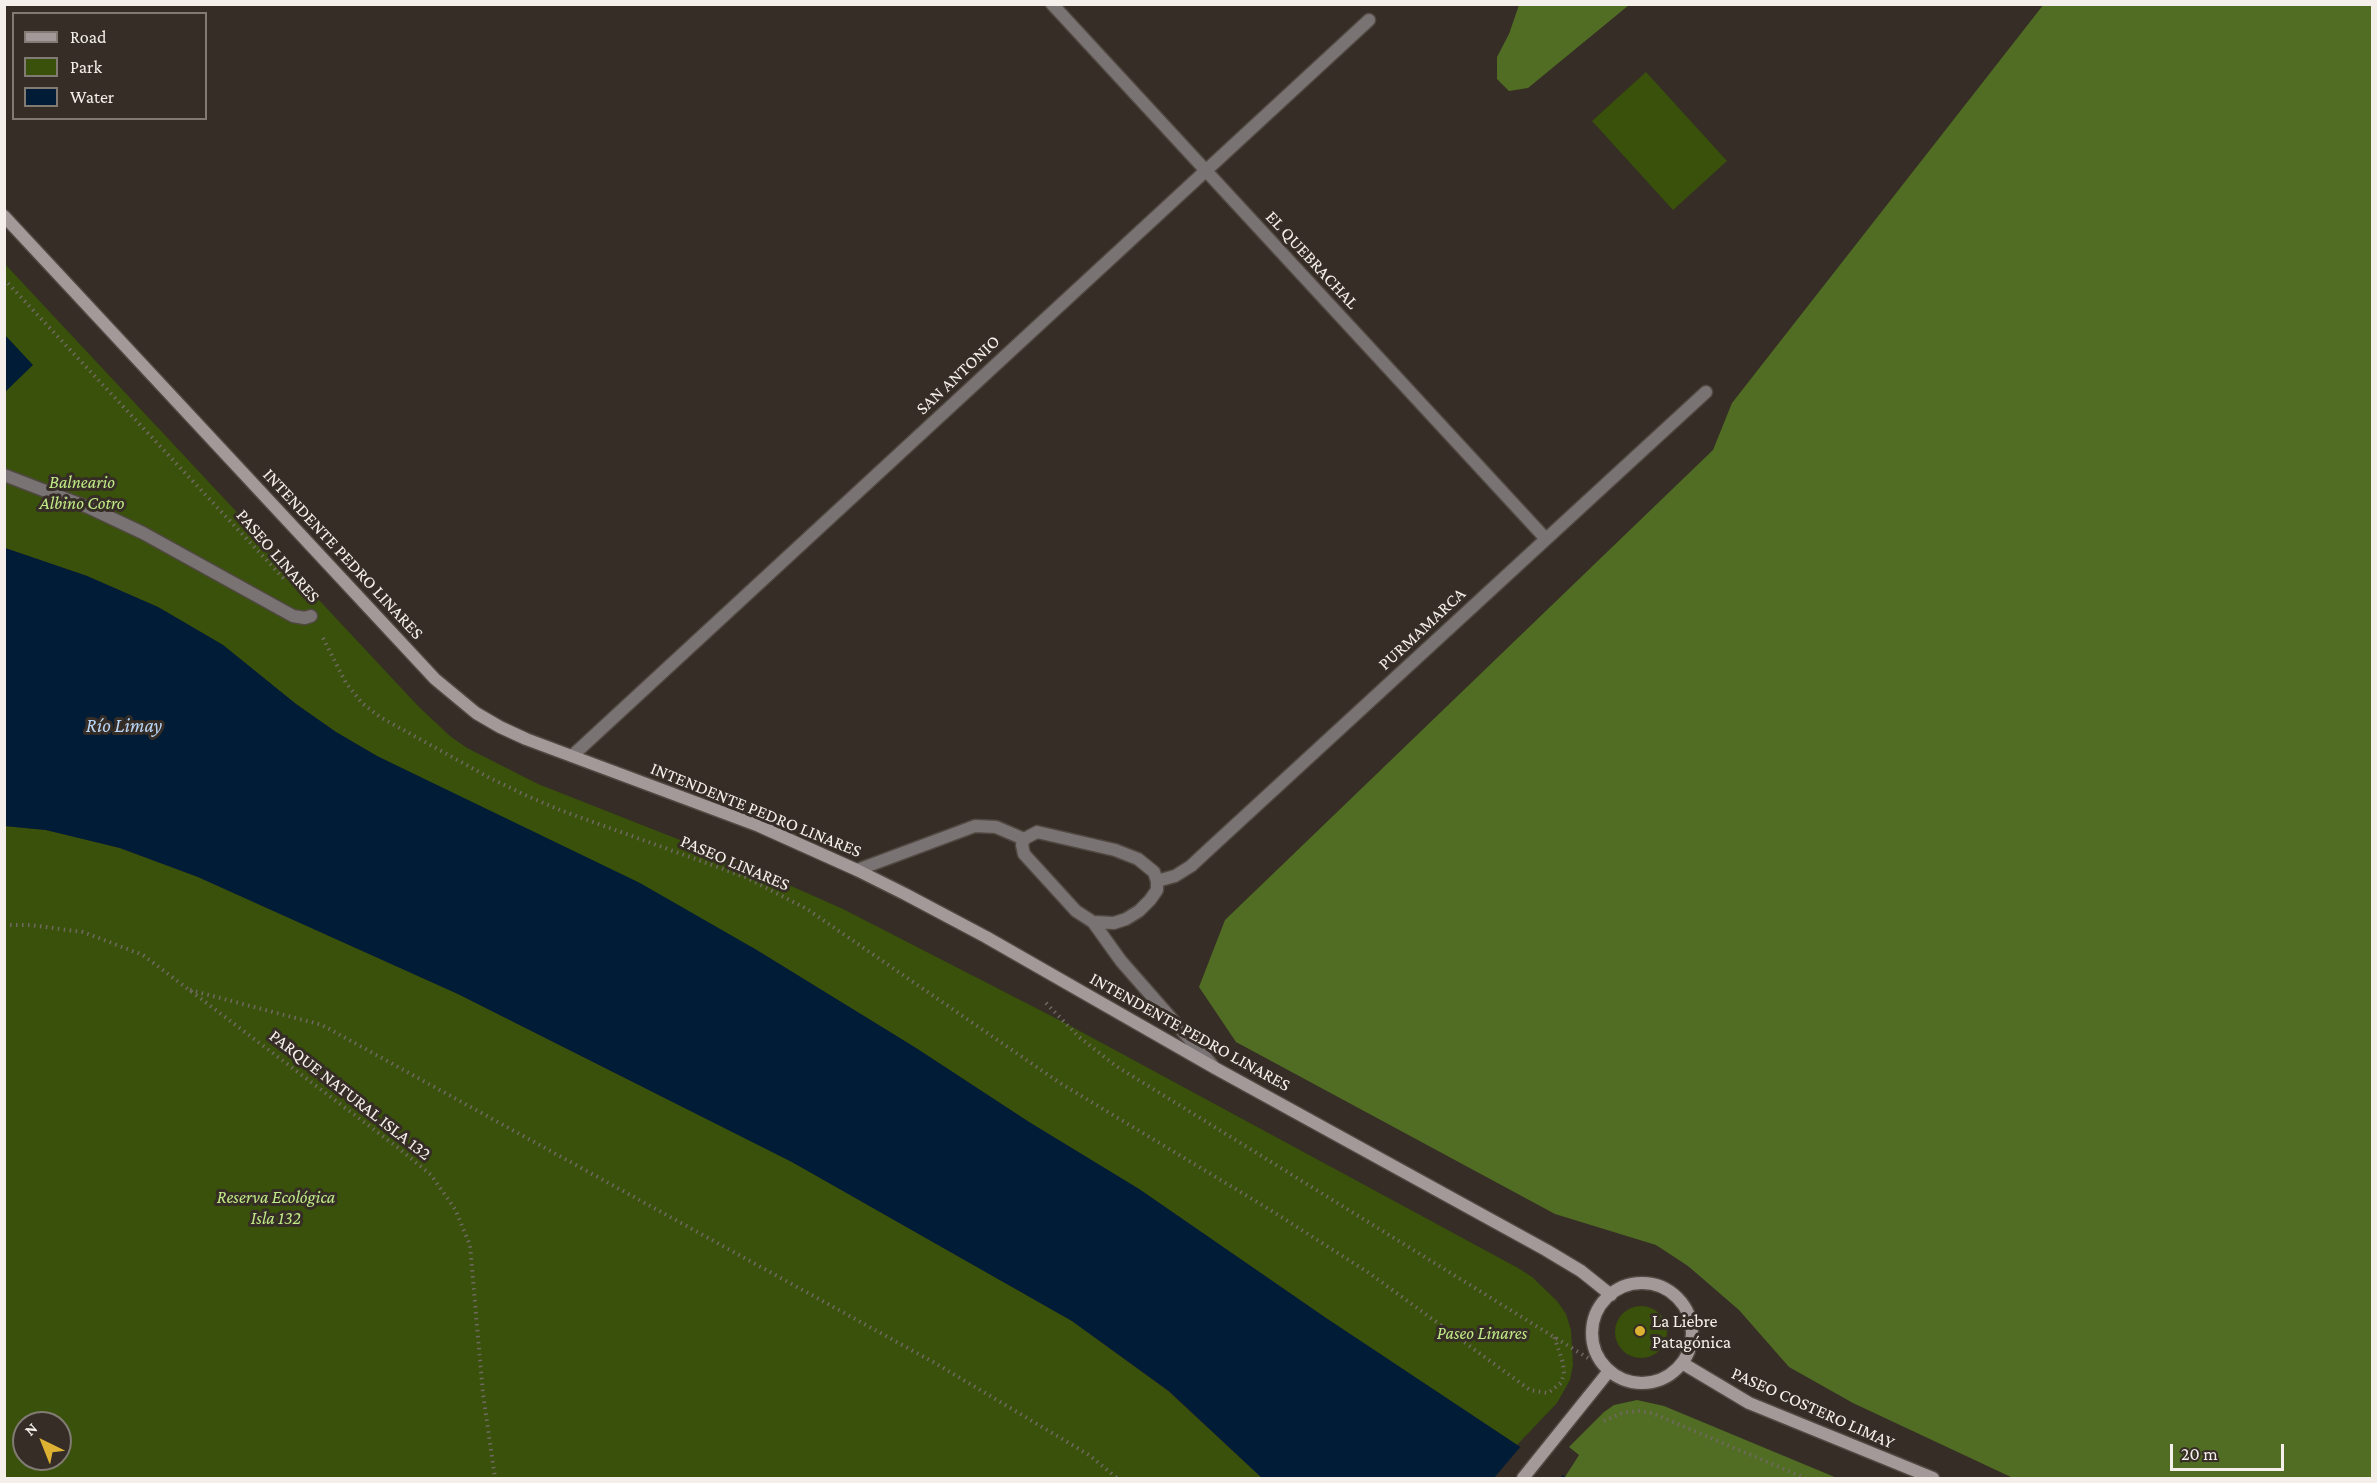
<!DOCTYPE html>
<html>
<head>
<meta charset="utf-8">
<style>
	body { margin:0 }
	#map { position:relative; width:2377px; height:1483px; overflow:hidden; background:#352d26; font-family:"Crimson Pro",serif }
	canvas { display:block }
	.frame { position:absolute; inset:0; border:6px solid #f4efea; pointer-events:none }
	.legend { position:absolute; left:12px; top:12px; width:195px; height:108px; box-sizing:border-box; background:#352d26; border:2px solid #817b74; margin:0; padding:8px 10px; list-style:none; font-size:18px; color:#f4efea }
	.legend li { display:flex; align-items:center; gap:12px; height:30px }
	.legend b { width:30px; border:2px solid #817b74 }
	.north { position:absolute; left:12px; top:1411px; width:60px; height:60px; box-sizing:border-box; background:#352d26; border:2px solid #817b74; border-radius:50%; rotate:317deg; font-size:16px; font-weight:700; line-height:24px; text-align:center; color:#f4efea }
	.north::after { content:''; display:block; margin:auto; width:21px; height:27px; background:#ddb233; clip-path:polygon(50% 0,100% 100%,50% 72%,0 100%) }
	.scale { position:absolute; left:2170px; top:1444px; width:114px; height:27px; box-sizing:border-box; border:3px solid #f4efea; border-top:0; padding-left:8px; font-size:18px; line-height:21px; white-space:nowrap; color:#f4efea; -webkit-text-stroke:4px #352d26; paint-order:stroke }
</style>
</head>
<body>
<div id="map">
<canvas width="2377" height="1483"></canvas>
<div class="frame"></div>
<ul class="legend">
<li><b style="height:8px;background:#a39999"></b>Road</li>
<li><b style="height:16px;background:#39510a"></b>Park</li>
<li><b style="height:16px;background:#001c37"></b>Water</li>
</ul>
<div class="north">N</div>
<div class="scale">20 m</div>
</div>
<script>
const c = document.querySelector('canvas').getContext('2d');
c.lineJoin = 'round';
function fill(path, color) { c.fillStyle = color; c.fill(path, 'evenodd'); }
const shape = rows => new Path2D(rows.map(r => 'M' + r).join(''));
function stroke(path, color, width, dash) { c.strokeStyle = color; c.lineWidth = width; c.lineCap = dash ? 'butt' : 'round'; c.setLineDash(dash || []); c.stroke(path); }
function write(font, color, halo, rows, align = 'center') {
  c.font = font + ' "Crimson Pro",serif'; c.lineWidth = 6; c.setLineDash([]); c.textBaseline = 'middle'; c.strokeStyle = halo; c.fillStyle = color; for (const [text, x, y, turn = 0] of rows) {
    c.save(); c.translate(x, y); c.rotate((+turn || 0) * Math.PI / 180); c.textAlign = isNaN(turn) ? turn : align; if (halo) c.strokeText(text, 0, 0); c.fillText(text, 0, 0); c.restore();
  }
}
const green = shape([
	[1646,72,1727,161,1673,210,1592,121],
	[4,263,419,707,450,736,467,748,538,784,746,866,843,909,1065,1023,1518,1268,1532,1277,1557,1301,1566,1314,1571,1330,1573,1365,1570,1380,1557,1403,1517,1445,1326,1318,1139,1189,1029,1122,916,1048,755,949,377,756,336,732,296,704,223,645,158,607,87,576,5,548],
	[4,826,46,830,120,848,198,877,458,994,792,1162,1072,1321,1168,1391,1262,1478,5,1478],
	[24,1423,60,1423,60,1459,24,1459],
	'1615 1332a26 26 0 1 1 52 0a26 26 0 1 1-52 0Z'
]);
const forest = shape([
	[2044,4,2372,5,2372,1478,2013,1478,1853,1403,1789,1367,1739,1310,1688,1266,1656,1245,1555,1214,1236,1042,1199,987,1225,920,1713,450,1732,403],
	[1519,5,1519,4,1629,5,1528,88,1509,91,1497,79,1497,57,1509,34],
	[1637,1400,1664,1406,1837,1478,1567,1478,1565,1477,1579,1455,1569,1447,1604,1412,1614,1405]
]);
const water = shape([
	[5,335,33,365,5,392],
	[5,548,87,576,158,607,223,645,296,704,336,732,377,756,640,883,755,949,916,1048,1029,1122,1139,1189,1326,1318,1567,1478,1262,1478,1169,1391,1072,1321,792,1162,458,994,198,877,120,848,46,830,5,826]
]);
const pier = shape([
	[1522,1445,1565,1473,1560,1478,1494,1478]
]);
const path = shape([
	[4,279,286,581],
	[323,638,346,683,362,703,380,717,490,778,525,795,560,810,745,877,807,909,1060,1083,1272,1211,1369,1273,1530,1390,1548,1393,1561,1383,1564,1374,1563,1363,1554,1336],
	[4,925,30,925,83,932,143,955,397,1147,431,1175,455,1209,470,1245,483,1394,495,1478],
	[190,990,322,1025,935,1363,1089,1455,1117,1478],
	[1046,1003,1079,1037,1116,1066,1588,1358],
	[1604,1421,1622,1413,1639,1411,1652,1413,1805,1478]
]);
const street = shape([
	[1052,4,1546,539],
	[4,475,90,508,143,533,293,616,305,618,311,616],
	[572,756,1369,20],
	[1037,832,1115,850,1138,859,1154,872,1157,881,1157,890,1150,900,1139,911,1126,919,1114,923,1093,922,1076,911,1024,854,1022,845,1024,839,1037,832],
	[857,870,975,826,996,827,1024,839],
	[1157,881,1175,876,1191,866,1206,852,1706,392],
	[1093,922,1121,961,1213,1066]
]);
const secondary = shape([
	[4,216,435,679,476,713,500,727,526,739,759,826,857,870,905,894,986,937,1215,1068,1546,1250,1581,1271,1611,1295],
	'1592 1333a50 50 0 1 1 100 0a50 50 0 1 1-100 0Z',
	[1682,1363,1749,1403,1933,1478],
	[1523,1478,1609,1371]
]);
const markers = [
	[1640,1331,6,"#ddb233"]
];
const streetNames = [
	["EL QUEBRACHAL",1312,260,47],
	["SAN ANTONIO",958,375,-43],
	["INTENDENTE PEDRO LINARES",343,554,47],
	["PASEO LINARES",278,556,49],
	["PURMAMARCA",1422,629,-43],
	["INTENDENTE PEDRO LINARES",756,810,22],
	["PASEO LINARES",735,863,23],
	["INTENDENTE PEDRO LINARES",1190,1032,29],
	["PARQUE NATURAL ISLA 132",350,1095,38],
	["PASEO COSTERO LIMAY",1813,1408,24]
];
const parkNames = [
	["Balneario",82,482],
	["Albino Cotro",82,503],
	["Reserva Ecológica",276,1197],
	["Isla 132",276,1218],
	["Paseo Linares",1482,1333]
];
const poiNames = [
	["La Liebre",1652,1321],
	["Patagónica",1652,1342]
];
const waterNames = [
	["Río Limay",124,726]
];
fill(green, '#39510a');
fill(forest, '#516d23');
fill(water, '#001c37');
fill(pier, '#352d26');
stroke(street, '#504841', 15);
stroke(secondary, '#504841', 15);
stroke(path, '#706962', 4, [1.5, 4.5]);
stroke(street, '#797373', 12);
stroke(secondary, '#a39999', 12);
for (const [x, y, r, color] of markers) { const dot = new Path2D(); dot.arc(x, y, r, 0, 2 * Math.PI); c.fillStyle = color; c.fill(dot); stroke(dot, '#352d26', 2); }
write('18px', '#f4efea', '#352d26', streetNames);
write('italic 18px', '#c1eb87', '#352d26', parkNames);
write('18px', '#f4efea', '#352d26', poiNames, 'left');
write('italic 20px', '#b8d5f5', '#352d26', waterNames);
</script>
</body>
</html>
